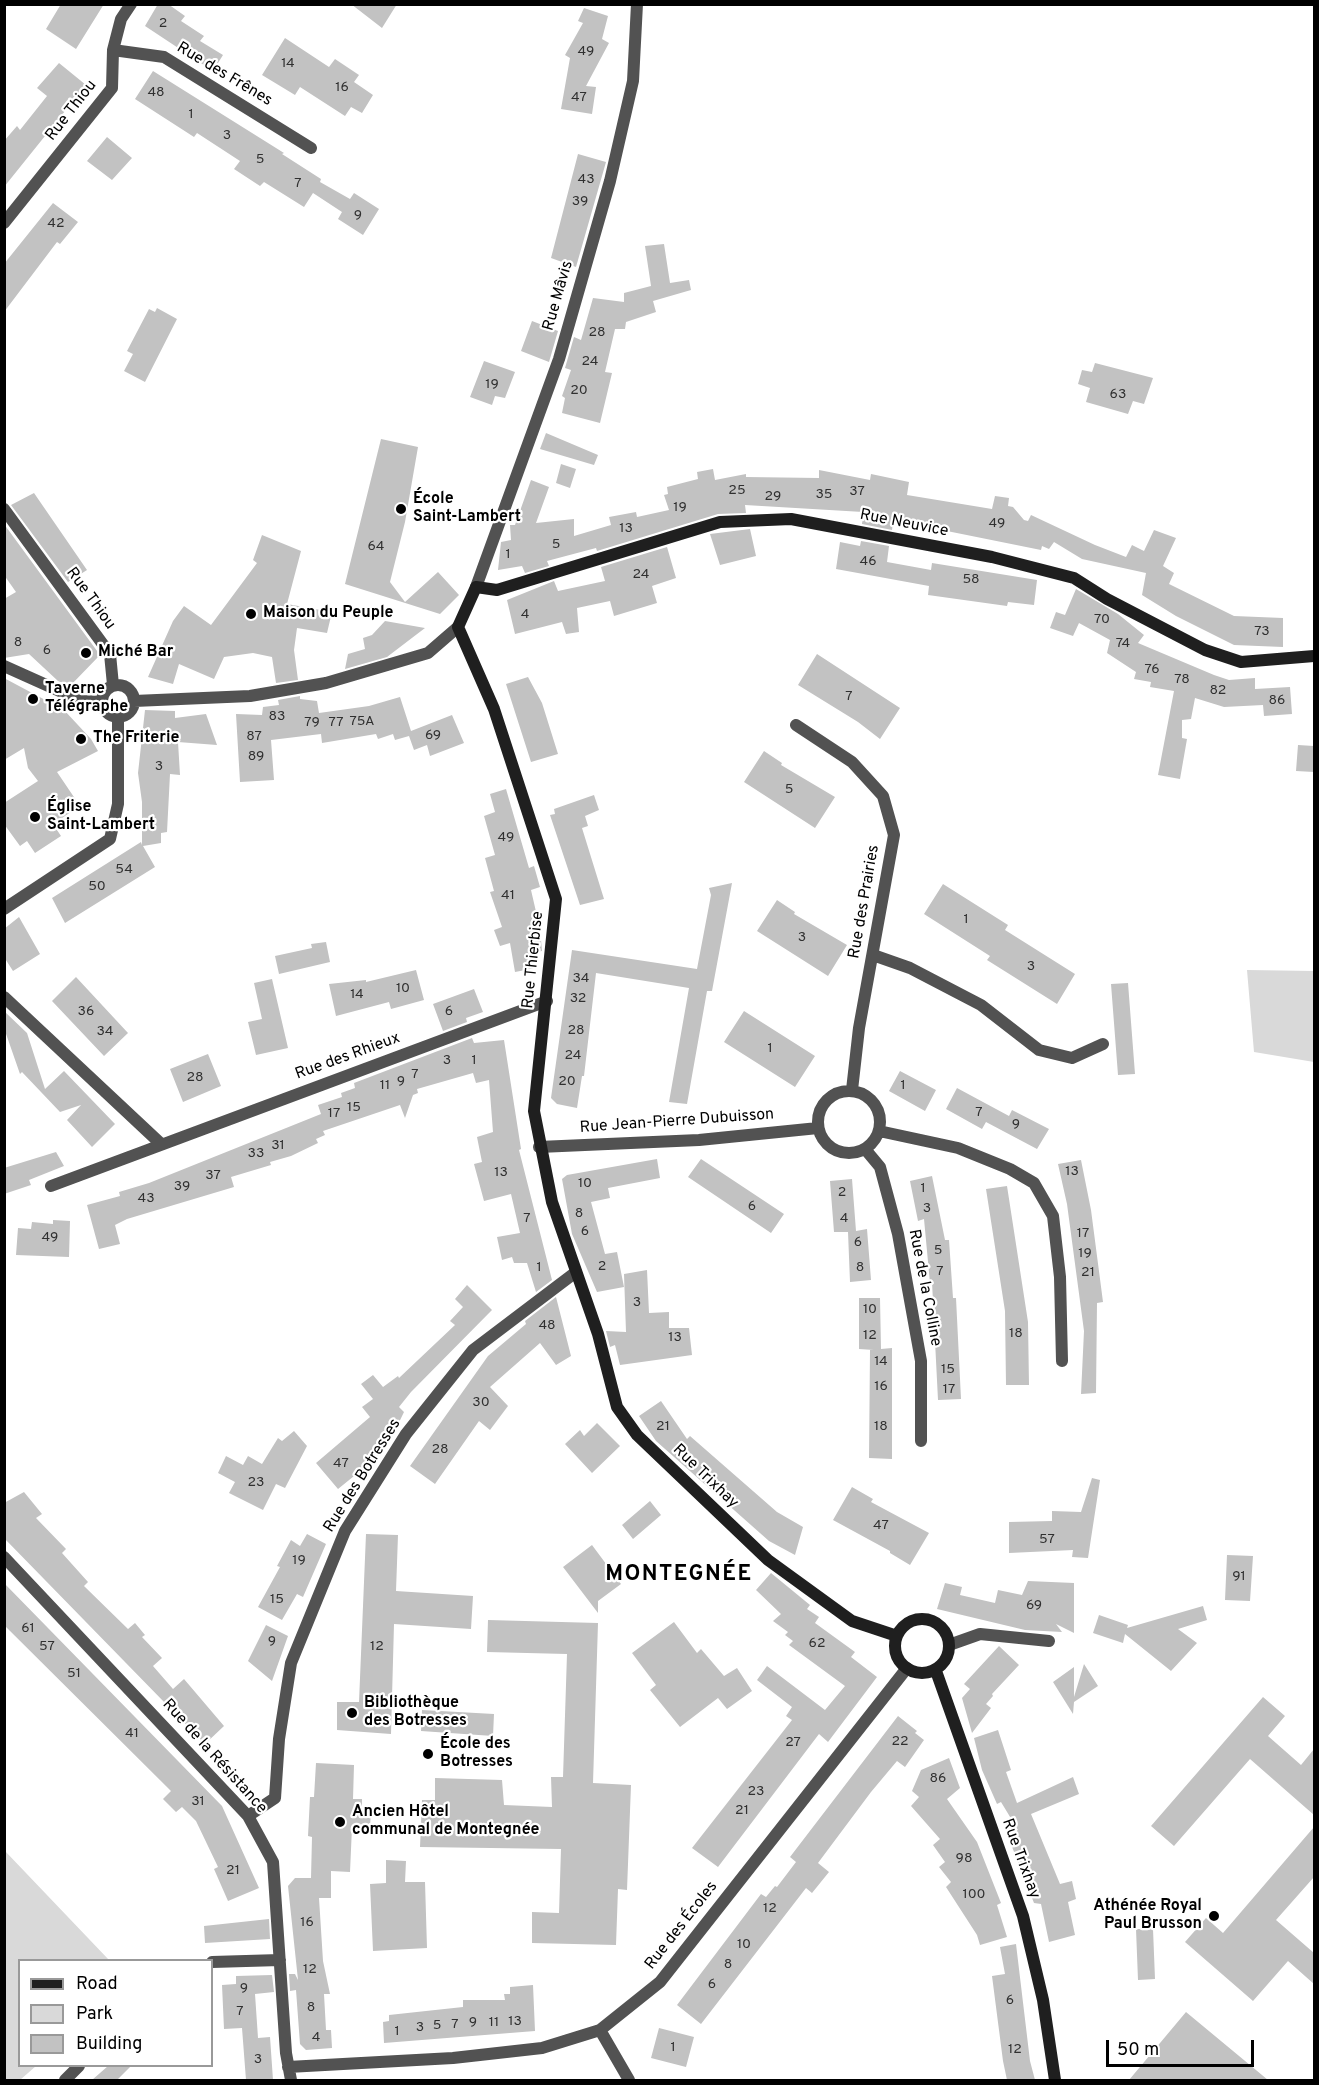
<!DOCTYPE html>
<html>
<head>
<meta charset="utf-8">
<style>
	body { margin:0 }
	#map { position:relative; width:1319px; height:2085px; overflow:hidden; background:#fff; font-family:Overpass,sans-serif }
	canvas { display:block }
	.frame { position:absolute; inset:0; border:6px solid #000; pointer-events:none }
	.legend { position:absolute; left:18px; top:1959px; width:195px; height:108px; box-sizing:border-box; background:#fff; border:2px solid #999; margin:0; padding:8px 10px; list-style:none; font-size:18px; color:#000 }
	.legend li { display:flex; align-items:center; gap:12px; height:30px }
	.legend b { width:30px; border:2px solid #999 }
	.scale { position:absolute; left:1106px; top:2040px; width:148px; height:27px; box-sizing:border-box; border:3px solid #000; border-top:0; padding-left:8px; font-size:18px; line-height:21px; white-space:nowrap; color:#000; -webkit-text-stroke:4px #fff; paint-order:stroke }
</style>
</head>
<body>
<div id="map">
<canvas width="1319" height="2085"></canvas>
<div class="frame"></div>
<ul class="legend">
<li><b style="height:8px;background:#1f1f1f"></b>Road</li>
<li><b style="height:16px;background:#d9d9d9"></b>Park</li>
<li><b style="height:16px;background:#c2c2c2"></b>Building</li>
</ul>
<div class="scale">50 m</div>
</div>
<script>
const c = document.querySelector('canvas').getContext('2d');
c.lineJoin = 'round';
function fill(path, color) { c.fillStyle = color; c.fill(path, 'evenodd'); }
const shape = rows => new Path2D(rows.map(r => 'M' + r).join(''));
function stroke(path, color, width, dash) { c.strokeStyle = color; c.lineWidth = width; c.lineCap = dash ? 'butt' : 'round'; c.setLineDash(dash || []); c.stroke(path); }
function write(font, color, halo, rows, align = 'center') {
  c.font = font + ' Overpass,sans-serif'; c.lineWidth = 4.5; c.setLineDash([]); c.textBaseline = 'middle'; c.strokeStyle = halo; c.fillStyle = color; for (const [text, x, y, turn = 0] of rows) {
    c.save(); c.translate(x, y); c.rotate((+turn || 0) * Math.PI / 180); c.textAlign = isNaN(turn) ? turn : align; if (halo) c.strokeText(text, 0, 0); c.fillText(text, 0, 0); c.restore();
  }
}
const green = shape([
	[1247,970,1314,971,1314,1062,1254,1052],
	[5,1851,109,1960,20,1960,20,2066,36,2066,20,2080,5,2080]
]);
const building = shape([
	[61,4,104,4,76,49,46,29],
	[158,4,168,4,185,16,181,21,204,36,200,41,223,55,213,71,145,26],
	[351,4,397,4,382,28],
	[584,8,608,16,602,39,609,43,586,86,596,87,592,114,561,109,570,58,565,55,583,23,578,21],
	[285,38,329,67,335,59,359,75,354,82,373,95,362,113,351,107,345,116,300,87,295,95,262,75],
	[59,63,86,85,4,187,4,141,17,126,20,130,47,96,37,88],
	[153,71,284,153,282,154,321,179,320,182,350,199,354,193,379,209,363,235,338,219,342,212,313,193,304,207,264,182,260,186,234,169,240,161,197,133,194,137,135,99],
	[107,137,132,158,112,180,87,161],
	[578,154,606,162,576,267,551,258],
	[53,203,78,222,60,244,57,242,4,312,4,264],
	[664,244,670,283,689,280,691,290,653,301,656,312,626,322,625,329,615,329,605,372,612,373,600,423,562,413,565,398,562,396,571,370,565,368,574,337,581,340,593,298,624,302,624,293,651,286,645,246],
	[157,308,177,319,145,382,124,371,133,354,127,351,149,309,155,312],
	[532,321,558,331,549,362,521,351],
	[484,361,515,372,505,398,495,396,492,405,470,397],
	[1095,363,1153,378,1144,404,1133,401,1128,414,1086,402,1090,388,1078,384,1082,370,1092,372],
	[546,433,598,455,594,465,540,449],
	[381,439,418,447,405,522,390,582,405,602,438,572,459,595,440,614,345,584],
	[561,464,576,469,570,488,556,483],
	[713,469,715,480,746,474,746,477,819,478,819,470,870,480,871,474,909,482,907,495,992,509,995,496,1009,498,1008,506,1013,507,1024,520,1028,521,1031,515,1095,545,1126,557,1132,545,1144,551,1154,530,1176,538,1163,566,1174,573,1169,584,1234,616,1283,618,1283,647,1234,645,1176,616,1142,595,1146,573,1082,559,1054,542,1049,549,1042,546,1041,550,937,529,893,523,892,530,862,524,863,512,745,505,746,513,718,514,597,551,596,548,547,561,549,566,525,573,522,566,498,570,501,542,511,540,510,525,515,525,531,480,549,487,536,523,574,519,574,536,611,525,609,517,636,512,637,517,669,510,664,495,668,494,667,487,698,479,697,472],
	[34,493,87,570,68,582,11,505],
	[4,524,100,655,70,686,58,681,29,654,4,658,4,599,16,592,4,575],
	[750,529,756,556,720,565,710,534],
	[262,535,301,551,287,604,332,612,327,633,297,628,294,650,298,680,276,683,272,657,253,653,224,657,214,679,179,664,173,684,148,677,173,621,184,606,211,625,257,563,253,560],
	[861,541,889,546,887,562,931,570,932,563,1037,580,1034,605,1008,602,1007,606,928,595,929,586,836,569,840,542,860,546],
	[667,547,676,578,652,586,657,603,614,616,610,601,577,608,579,632,566,634,562,622,515,634,507,600,554,581,558,591,605,581,601,567],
	[1076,589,1118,614,1144,635,1138,643,1214,675,1229,680,1255,678,1255,689,1290,687,1292,714,1264,716,1263,705,1224,707,1195,698,1191,719,1182,720,1182,738,1187,739,1180,779,1158,775,1174,691,1150,687,1151,682,1134,679,1136,672,1107,653,1110,640,1079,623,1073,636,1050,628,1056,612,1065,615],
	[385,621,425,628,387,657,345,669,348,654,365,649,363,638,372,635],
	[817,654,900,708,880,739,858,722,798,685],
	[528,677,542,703,558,754,531,762,506,684],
	[4,678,64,710,91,739,98,751,57,772,80,806,53,824,61,836,35,853,27,841,20,846,4,824,4,803,38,781,28,768,24,748,4,760],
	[300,696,300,699,317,701,319,713,369,706,400,697,411,731,452,715,464,743,430,756,427,745,414,750,409,736,395,740,393,734,378,739,376,734,322,743,321,734,271,740,274,780,240,782,236,714,262,715,263,707,279,705,278,700],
	[145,710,175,711,175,718,206,714,217,745,178,742,180,775,170,774,167,832,161,833,161,843,143,846,155,867,65,923,52,898,141,842,142,845,142,802,138,773],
	[1298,745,1314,746,1314,772,1296,771],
	[764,751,782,763,781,765,835,797,815,828,744,782],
	[506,789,529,868,534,866,540,887,531,890,540,929,542,951,537,952,536,968,515,972,510,943,500,946,494,930,502,927,490,892,494,891,485,858,495,855,484,816,495,812,490,794],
	[594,795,599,810,585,816,588,826,582,828,604,899,580,905,550,815,555,814,554,809],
	[732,883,712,991,707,991,687,1104,669,1102,689,988,596,973,584,1076,582,1076,577,1108,557,1104,551,1098,572,950,697,969,711,895,709,888],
	[943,884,1008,925,1005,930,1075,974,1057,1004,987,960,990,956,924,914],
	[777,900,795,912,794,914,847,945,828,976,757,931],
	[19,917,40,954,13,971,4,957,4,929],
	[326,942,330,962,279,974,275,956,312,948,311,944],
	[416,970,424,1000,391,1009,389,1002,336,1016,329,984,366,980,366,982],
	[76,977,128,1033,104,1056,52,1001],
	[272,979,288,1048,256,1055,248,1022,262,1019,254,983],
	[1128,983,1135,1074,1118,1075,1111,984],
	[474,989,483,1012,466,1018,467,1022,443,1031,433,1004],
	[4,1011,27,1033,45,1089,64,1071,115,1124,92,1147,67,1120,81,1105,60,1112,22,1072,20,1074,4,1028],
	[744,1011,815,1056,795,1087,724,1042],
	[472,1038,474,1043,504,1040,521,1149,519,1150,552,1280,536,1292,527,1263,514,1263,512,1257,502,1260,497,1237,520,1233,511,1194,484,1201,474,1164,482,1162,477,1137,493,1132,489,1080,476,1083,473,1073,417,1089,418,1093,413,1095,405,1118,400,1105,323,1131,325,1135,316,1139,318,1143,291,1156,270,1162,271,1165,231,1177,234,1187,127,1219,115,1225,120,1244,99,1249,87,1205,120,1196,119,1192,149,1183,321,1114,318,1105,342,1097,341,1093,355,1088,354,1083],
	[208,1054,221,1086,183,1102,170,1069],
	[900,1071,936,1090,925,1111,889,1091],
	[957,1088,1009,1116,1012,1110,1049,1129,1037,1149,986,1122,982,1129,946,1109],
	[56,1152,64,1166,29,1180,31,1185,4,1194,4,1168],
	[657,1159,660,1178,608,1188,610,1198,591,1202,605,1254,617,1252,624,1287,597,1292,572,1234,562,1179,567,1175],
	[701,1159,784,1214,771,1233,688,1177],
	[1081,1160,1091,1210,1103,1302,1097,1303,1096,1393,1081,1394,1084,1331,1067,1204,1058,1164],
	[932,1176,945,1240,949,1240,953,1298,956,1298,961,1399,938,1400,932,1282,930,1283,924,1219,918,1221,910,1181],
	[852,1179,856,1231,867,1229,871,1280,850,1282,848,1232,834,1232,830,1181],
	[1007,1186,1028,1322,1029,1385,1006,1385,1005,1311,986,1189],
	[53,1220,70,1221,69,1257,16,1255,18,1228,31,1229,32,1222,53,1224],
	[647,1270,649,1313,669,1312,669,1328,689,1328,692,1355,620,1365,615,1345,610,1347,606,1331,626,1332,624,1274],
	[467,1285,492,1310,411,1392,399,1407,404,1412,390,1441,362,1475,359,1472,338,1489,316,1463,370,1417,362,1407,373,1399,361,1384,373,1375,383,1387,398,1376,399,1378,455,1325,450,1321,463,1307,455,1299],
	[556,1297,571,1356,556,1365,540,1343,490,1387,508,1406,490,1430,479,1421,435,1484,410,1466,488,1356,526,1324,525,1321],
	[859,1298,880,1298,881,1349,892,1348,892,1459,869,1458,870,1350,874,1350,859,1349],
	[661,1401,687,1439,690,1436,777,1512,803,1527,795,1555,769,1541,656,1441,639,1416],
	[597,1423,620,1446,592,1473,565,1444,580,1430,584,1436],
	[294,1431,307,1446,285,1488,276,1484,263,1510,229,1493,235,1482,218,1473,226,1456,243,1465,248,1456,262,1464,278,1438,282,1441],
	[1092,1478,1100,1480,1088,1558,1072,1557,1073,1550,1009,1553,1009,1522,1052,1521,1052,1511,1081,1512],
	[852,1487,873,1499,871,1502,929,1533,910,1565,890,1553,890,1551,833,1520],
	[24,1492,42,1514,36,1518,66,1549,62,1553,88,1582,84,1586,128,1629,135,1623,145,1635,142,1637,162,1658,153,1666,173,1689,184,1679,224,1726,205,1744,4,1538,4,1503],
	[650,1501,661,1515,633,1539,622,1525],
	[307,1534,326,1544,303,1597,297,1594,282,1620,258,1607,280,1567,277,1566,291,1540,300,1546],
	[366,1534,398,1535,396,1591,473,1596,471,1629,394,1624,391,1734,337,1730,337,1702,359,1702],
	[592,1545,621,1584,598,1601,598,1613,563,1567],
	[1227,1555,1253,1556,1250,1601,1225,1600],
	[771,1573,810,1605,807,1609,819,1617,815,1623,855,1652,851,1657,877,1677,828,1742,819,1734,718,1867,692,1848,792,1720,786,1716,792,1707,757,1680,767,1666,825,1710,845,1686,789,1645,793,1641,785,1635,788,1632,773,1621,781,1614,756,1590],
	[1028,1581,1074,1583,1074,1633,1056,1624,1062,1632,1025,1630,937,1609,945,1583,962,1587,960,1595,995,1603,998,1590,1022,1595],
	[4,1583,222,1806,259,1888,228,1901,214,1869,218,1867,196,1821,182,1807,176,1812,163,1799,171,1791,4,1625],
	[1203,1606,1207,1620,1178,1629,1197,1643,1171,1671,1125,1634,1123,1643,1093,1633,1099,1615,1128,1625,1127,1628],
	[488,1620,598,1623,593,1783,631,1785,627,1890,618,1889,616,1945,532,1943,532,1912,559,1913,561,1849,420,1847,422,1800,435,1800,435,1778,502,1780,504,1805,552,1807,551,1777,563,1777,567,1654,487,1652],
	[674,1622,697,1653,701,1649,724,1676,737,1668,752,1691,727,1709,718,1698,680,1727,650,1690,656,1685,632,1653],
	[266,1625,288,1636,272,1681,248,1661],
	[999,1646,1019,1665,992,1694,993,1696,986,1704,991,1708,972,1733,962,1698,970,1689,964,1684],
	[1084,1664,1098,1686,1074,1702,1073,1714,1053,1682,1074,1667,1074,1697],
	[1263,1697,1285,1716,1268,1736,1301,1765,1314,1749,1314,1815,1250,1759,1174,1846,1151,1826],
	[422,1710,494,1714,493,1736,421,1731],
	[898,1716,917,1731,915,1733,924,1740,905,1767,897,1761,871,1792,818,1863,829,1872,812,1893,806,1888,701,2024,677,2005,761,1894,766,1897,775,1886,777,1887,796,1862,790,1857],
	[998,1730,1011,1770,1006,1772,1017,1803,1073,1777,1079,1794,1031,1814,1060,1884,1072,1881,1076,1899,1068,1902,1075,1935,1049,1942,1041,1904,1034,1903,1007,1834,1018,1830,1001,1802,997,1804,982,1770,974,1738],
	[949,1758,960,1788,947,1799,977,1842,1001,1903,997,1905,1007,1937,980,1945,977,1935,946,1887,951,1882,939,1867,945,1862,933,1845,940,1839,911,1806,919,1797,912,1791,921,1770],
	[316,1763,354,1765,353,1799,362,1799,362,1809,371,1810,370,1828,352,1827,350,1872,331,1871,331,1898,319,1898,323,1961,330,1994,324,1994,326,2030,331,2030,332,2048,306,2050,300,2044,296,1990,290,1991,289,1974,295,1974,298,1980,288,1886,295,1878,311,1878,312,1837,308,1836,310,1797,314,1797],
	[1314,1827,1314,1877,1276,1920,1314,1953,1314,1984,1288,1961,1253,2001,1185,1942,1206,1918,1223,1933],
	[386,1860,406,1861,405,1882,425,1882,427,1948,373,1951,370,1884,386,1883],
	[269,1919,270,1939,205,1943,204,1926],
	[1136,1929,1153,1929,1155,1979,1138,1980],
	[1016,1944,1030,2061,1035,2080,1007,2080,1003,2061,992,1976,1005,1974,1000,1947],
	[272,1975,274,1992,255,1994,258,2038,270,2037,273,2080,246,2080,242,2028,224,2029,222,1985,236,1984,236,1976],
	[533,1985,535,2031,384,2043,383,2022,389,2021,389,2015,463,2007,463,2000,505,2000,504,1994,510,1994,510,1987],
	[1186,2012,1268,2080,1129,2080],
	[659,2028,694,2037,686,2067,651,2058],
	[108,2066,131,2066,117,2080,92,2080]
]);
const street = shape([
	[113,50,164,57,311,148],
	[4,223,112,88,113,50,121,19,131,4],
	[4,509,110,654,113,685],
	[476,587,559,359,610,181,633,81,637,4],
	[4,666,82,701,102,702],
	'102 701a16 16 0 1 1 32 0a16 16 0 1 1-32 0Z',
	[134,701,250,696,326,683,428,653,458,627],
	[796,725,852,762,883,796,894,835,859,1028,852,1090],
	[4,909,110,839,118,804,118,717],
	[873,955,910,968,981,1005,1039,1050,1072,1058,1103,1044],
	[4,997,160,1143],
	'818 1122a31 31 0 1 1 62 0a31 31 0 1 1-62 0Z',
	[879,1131,958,1148,1010,1169,1034,1183,1053,1216,1060,1277,1062,1361],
	[539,1147,699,1140,818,1128],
	[865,1149,880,1167,898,1234,921,1361,921,1441],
	[51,1186,547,1001],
	[4,1557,248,1816,273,1862,286,2053,291,2080],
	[949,1645,980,1634,1049,1641],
	[248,1816,275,1798,279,1739,291,1663,345,1531,406,1434,473,1350,576,1272],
	[212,1962,280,1960],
	[600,2030,629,2080],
	[288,2067,453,2058,542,2048,600,2030,660,1982,907,1668],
	[65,2080,79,2066]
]);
const secondary = shape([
	'895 1646a27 27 0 1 1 54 0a27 27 0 1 1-54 0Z',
	[897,1636,852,1621,768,1560,637,1435,617,1407,598,1334,552,1202,534,1111,556,899,494,709,458,627,476,587,497,590,720,522,791,519,992,557,1074,578,1107,599,1205,650,1241,662,1314,656],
	[936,1671,1023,1916,1043,2000,1055,2080]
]);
const markers = [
	[401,509,6,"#000"],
	[251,614,6,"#000"],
	[86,653,6,"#000"],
	[33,699,6,"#000"],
	[81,739,6,"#000"],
	[35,817,6,"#000"],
	[352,1713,6,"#000"],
	[428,1754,6,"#000"],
	[340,1822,6,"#000"],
	[1214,1916,6,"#000"]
];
const numberNames = [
	["2",163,24],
	["49",586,52],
	["14",288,64],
	["16",342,88],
	["48",156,93],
	["47",579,98],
	["1",191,115],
	["3",227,136],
	["5",260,160],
	["43",586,180],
	["7",298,184],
	["39",580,202],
	["9",358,216],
	["42",56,224],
	["28",597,333],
	["24",590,362],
	["19",492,385],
	["20",579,391],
	["63",1118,395],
	["25",737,491],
	["37",857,492],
	["35",824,495],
	["29",773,497],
	["19",680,508],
	["49",997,524],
	["13",626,529],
	["5",556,545],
	["64",376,547],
	["1",508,555],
	["46",868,562],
	["24",641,575],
	["58",971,580],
	["4",525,615],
	["70",1102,620],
	["73",1262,632],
	["8",18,643],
	["74",1123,644],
	["6",47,651],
	["76",1152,670],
	["78",1182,680],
	["82",1218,691],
	["7",849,697],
	["86",1277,701],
	["83",277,717],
	["75A",362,722],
	["79",312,723],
	["77",336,723],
	["69",433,736],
	["87",254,737],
	["89",256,757],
	["3",159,767],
	["5",789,790],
	["49",506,838],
	["54",124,870],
	["50",97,887],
	["41",508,896],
	["1",966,920],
	["3",802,938],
	["3",1031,967],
	["34",581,979],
	["10",403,989],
	["14",357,995],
	["32",578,999],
	["36",86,1012],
	["6",449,1012],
	["28",576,1031],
	["34",105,1032],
	["1",770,1049],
	["24",573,1056],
	["3",447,1061],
	["1",474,1061],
	["7",415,1075],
	["28",195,1078],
	["9",401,1082],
	["20",567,1082],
	["11",385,1086],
	["1",903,1086],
	["15",354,1108],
	["7",979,1113],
	["17",334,1114],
	["9",1016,1125],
	["31",278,1146],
	["33",256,1154],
	["13",1072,1172],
	["13",501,1173],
	["37",213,1176],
	["10",585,1184],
	["39",182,1187],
	["1",923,1189],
	["2",842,1193],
	["43",146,1199],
	["6",752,1207],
	["3",927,1209],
	["8",579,1214],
	["7",527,1219],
	["4",844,1219],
	["6",585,1232],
	["17",1083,1234],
	["49",50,1238],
	["6",858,1243],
	["5",938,1251],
	["19",1085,1254],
	["2",602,1267],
	["1",539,1268],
	["8",860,1268],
	["7",940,1272],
	["21",1088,1273],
	["3",637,1303],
	["10",870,1310],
	["48",547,1326],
	["18",1016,1334],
	["12",870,1336],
	["13",675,1338],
	["14",881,1362],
	["15",948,1370],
	["16",881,1387],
	["17",949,1390],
	["30",481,1403],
	["21",663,1427],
	["18",881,1427],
	["28",440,1450],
	["47",341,1464],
	["23",256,1483],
	["47",881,1526],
	["57",1047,1540],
	["19",299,1561],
	["91",1239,1577],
	["15",277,1600],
	["69",1034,1606],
	["61",28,1629],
	["9",272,1642],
	["62",817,1644],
	["57",47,1647],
	["12",377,1647],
	["51",74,1674],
	["41",132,1734],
	["22",900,1742],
	["27",793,1743],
	["86",938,1779],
	["23",756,1792],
	["31",198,1802],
	["21",742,1811],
	["98",964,1859],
	["21",233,1871],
	["100",974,1895],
	["12",770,1909],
	["16",307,1923],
	["10",744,1945],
	["8",728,1965],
	["12",310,1970],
	["6",712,1985],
	["9",244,1989],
	["6",1010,2001],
	["8",311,2008],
	["7",240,2012],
	["13",515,2022],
	["9",473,2023],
	["11",494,2023],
	["7",455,2025],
	["5",437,2026],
	["3",420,2028],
	["1",397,2032],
	["4",316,2038],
	["1",673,2048],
	["12",1015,2050],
	["3",258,2060]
];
const streetNames = [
	["Rue des Frênes",224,75,31],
	["Rue Thiou",72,111,-52],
	["Rue Mâvis",559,296,-74],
	["Rue Neuvice",904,524,11],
	["Rue Thiou",90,599,54],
	["Rue des Prairies",865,902,-80],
	["Rue Thierbise",534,960,-84],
	["Rue des Rhieux",348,1057,-20],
	["Rue Jean-Pierre Dubuisson",677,1122,-4],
	["Rue de la Colline",924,1288,79],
	["Rue des Botresses",363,1476,-58],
	["Rue Trixhay",705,1477,44],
	["Rue de la Résistance",214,1757,48],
	["Rue Trixhay",1020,1859,70],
	["Rue des Écoles",682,1926,-52]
];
const poiNames = [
	["École",413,500],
	["Saint-Lambert",413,518],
	["Maison du Peuple",263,614],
	["Miché Bar",98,653],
	["Taverne",45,690],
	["Télégraphe",45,708],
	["The Friterie",93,739],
	["Église",47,808],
	["Saint-Lambert",47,826],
	["Bibliothèque",364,1704],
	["des Botresses",364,1722],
	["École des",440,1745],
	["Botresses",440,1763],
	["Ancien Hôtel",352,1813],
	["communal de Montegnée",352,1831],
	["Athénée Royal",1202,1907,"right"],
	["Paul Brusson",1202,1925,"right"]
];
const districtNames = [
	["MONTEGNÉE",679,1576]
];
fill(green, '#d9d9d9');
fill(building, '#c2c2c2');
stroke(street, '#525252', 12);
stroke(secondary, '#1f1f1f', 12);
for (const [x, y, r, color] of markers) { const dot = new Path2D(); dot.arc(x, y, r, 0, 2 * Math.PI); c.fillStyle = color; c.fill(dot); stroke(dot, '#fff', 2); }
write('14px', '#303030', null, numberNames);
write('16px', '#000', '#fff', streetNames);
write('bold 16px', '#000', '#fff', poiNames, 'left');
c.letterSpacing = '1.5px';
write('bold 22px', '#000', '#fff', districtNames);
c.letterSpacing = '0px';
</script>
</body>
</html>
